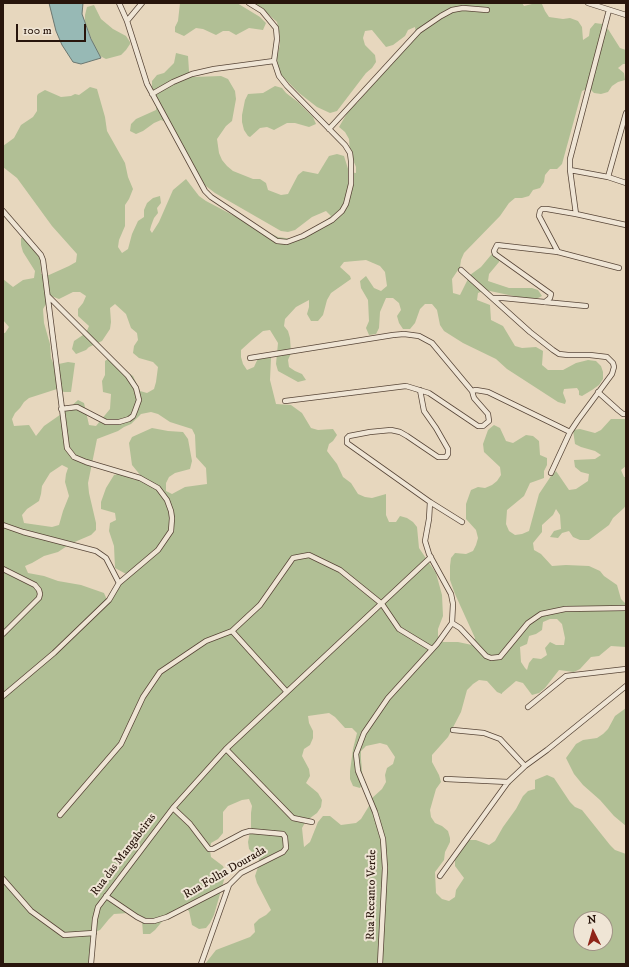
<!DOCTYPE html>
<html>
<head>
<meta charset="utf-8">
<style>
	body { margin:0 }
	#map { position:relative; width:629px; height:967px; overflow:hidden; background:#e7d7be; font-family:"IM FELL DW Pica",serif }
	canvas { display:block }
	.frame { position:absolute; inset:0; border:4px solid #28150c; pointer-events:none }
	.north { position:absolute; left:573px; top:911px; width:40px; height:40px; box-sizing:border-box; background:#efe5d5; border:1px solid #9f9285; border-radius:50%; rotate:355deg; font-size:11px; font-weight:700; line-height:16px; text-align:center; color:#28150c }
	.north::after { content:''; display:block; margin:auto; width:14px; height:18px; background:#8f2418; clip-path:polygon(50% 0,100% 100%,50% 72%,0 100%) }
	.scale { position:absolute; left:16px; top:24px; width:70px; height:18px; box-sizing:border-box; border:2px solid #28150c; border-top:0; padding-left:5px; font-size:12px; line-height:14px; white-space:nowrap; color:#28150c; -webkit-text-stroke:3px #efe5d5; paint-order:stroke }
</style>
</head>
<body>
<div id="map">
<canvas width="629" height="967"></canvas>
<div class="frame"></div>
<div class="north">N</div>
<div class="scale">100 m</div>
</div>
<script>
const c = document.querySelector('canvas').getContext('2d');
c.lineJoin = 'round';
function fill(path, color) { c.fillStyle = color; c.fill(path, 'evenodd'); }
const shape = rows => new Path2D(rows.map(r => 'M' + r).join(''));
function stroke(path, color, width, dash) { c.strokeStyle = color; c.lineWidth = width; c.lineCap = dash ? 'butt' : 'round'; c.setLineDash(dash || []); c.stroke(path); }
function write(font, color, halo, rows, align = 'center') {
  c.font = font + ' "IM FELL DW Pica",serif'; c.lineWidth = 4; c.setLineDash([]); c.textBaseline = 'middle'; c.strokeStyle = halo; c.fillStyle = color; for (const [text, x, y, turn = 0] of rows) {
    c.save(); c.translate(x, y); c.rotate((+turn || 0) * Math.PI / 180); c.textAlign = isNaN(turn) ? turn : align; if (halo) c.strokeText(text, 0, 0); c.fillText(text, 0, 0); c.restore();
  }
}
const green = shape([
	[180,3,237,3,260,17,266,23,263,30,249,28,236,35,229,31,223,31,216,35,203,29,196,28,184,36,175,32,175,27,178,21],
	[254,3,522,3,524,6,536,3,542,4,545,11,549,17,563,19,570,18,578,21,582,27,583,40,589,36,590,29,595,23,602,24,608,29,620,48,626,50,626,64,623,64,618,68,624,73,625,80,618,82,612,86,608,92,601,94,594,93,589,88,582,91,562,164,557,169,550,169,545,175,544,182,540,188,533,190,529,196,522,198,515,198,509,203,500,216,464,253,461,260,460,267,452,279,453,293,460,295,470,275,481,267,496,249,500,255,499,262,489,274,488,281,509,288,532,288,538,290,542,296,536,299,528,299,485,290,478,293,477,300,490,305,491,320,503,326,515,346,522,348,536,347,543,351,542,365,548,370,563,370,576,363,588,360,596,361,601,366,603,372,603,379,599,385,592,390,582,396,579,395,579,391,577,388,564,389,563,393,566,401,565,404,558,402,507,369,496,359,463,343,444,331,440,325,437,310,432,304,425,304,420,309,415,323,410,329,403,329,399,323,397,316,401,310,399,303,393,298,386,298,380,312,379,328,376,334,369,335,366,328,369,321,368,300,361,288,360,281,366,276,374,288,381,291,387,286,385,272,380,266,366,260,344,262,340,267,350,276,351,279,331,293,327,300,323,315,318,321,311,321,307,314,309,307,309,300,296,307,285,319,284,326,288,331,290,338,291,353,288,360,289,367,295,371,302,374,306,380,298,382,278,371,276,364,278,343,270,330,263,331,252,340,241,350,241,357,243,364,247,370,254,367,260,354,267,353,271,358,270,380,276,404,291,405,302,413,311,428,318,430,333,429,337,435,333,441,329,444,327,451,337,464,343,477,351,483,358,494,365,497,372,498,386,494,386,515,389,522,396,522,400,516,407,518,413,522,417,527,419,548,436,573,442,595,443,616,438,629,438,636,443,642,458,642,472,645,475,638,455,594,450,580,450,566,451,558,455,553,466,554,473,551,476,545,478,538,476,530,466,519,466,504,471,490,478,487,485,488,492,485,497,481,501,475,500,467,484,452,483,444,488,430,494,425,500,428,506,441,513,443,526,435,533,436,539,441,540,455,547,458,547,465,544,471,544,478,530,483,524,496,507,510,506,524,509,531,515,535,522,534,529,531,539,494,551,476,556,471,569,490,576,489,588,481,589,474,581,472,575,467,574,460,595,459,601,455,595,451,581,447,575,444,573,430,580,429,595,433,601,430,611,419,626,419,626,466,621,470,624,477,626,477,626,505,624,508,613,518,609,525,589,540,580,540,573,537,569,531,562,533,558,538,550,537,554,531,561,529,560,515,556,509,553,515,542,525,542,532,533,543,534,550,541,554,552,566,566,565,589,566,600,571,604,576,617,585,621,599,626,604,626,647,611,646,599,656,591,657,580,669,574,672,559,670,545,688,539,693,532,695,523,683,516,681,502,693,502,694,497,692,487,681,479,680,473,684,467,690,461,712,448,737,432,755,432,762,439,775,441,782,436,789,430,810,431,817,435,823,442,826,448,831,450,838,450,842,445,852,444,860,435,872,436,893,442,899,449,901,455,897,456,890,464,878,455,866,455,851,459,850,469,840,476,840,489,845,495,841,503,827,516,809,523,796,528,791,535,789,535,780,547,775,554,778,570,802,575,807,582,810,610,845,615,850,626,854,626,964,205,964,216,950,250,937,255,932,254,924,259,919,266,915,271,910,257,883,255,876,258,867,259,859,249,849,248,842,251,827,251,813,252,806,249,799,242,800,228,806,223,812,223,833,218,839,211,843,210,850,211,857,223,866,226,873,214,915,210,923,206,928,199,929,192,925,189,911,183,907,176,909,165,918,155,930,150,934,143,934,142,920,129,913,114,914,109,919,100,930,93,933,88,964,3,964,3,333,5,333,9,327,3,320,3,279,13,287,23,280,34,278,35,271,23,252,21,245,21,238,28,236,35,246,38,247,40,253,41,274,49,275,69,266,76,262,77,254,52,226,17,178,3,167,3,146,14,138,21,125,33,117,37,111,37,96,38,94,45,90,61,97,71,96,75,94,79,95,90,87,97,89,105,117,107,131,125,163,128,177,133,189,129,199,125,205,125,226,119,240,118,247,122,253,128,249,132,234,138,221,144,217,144,210,147,203,153,198,160,196,161,203,157,208,158,213,154,218,151,226,150,230,152,233,159,222,173,190,186,179,199,196,206,201,244,221,278,237,293,239,320,225,331,216,326,211,312,217,295,230,288,232,281,231,215,193,202,183,168,123,161,120,154,123,143,131,136,134,130,131,131,124,136,119,156,110,157,102,152,88,152,81,157,75,164,73,174,63,176,53,188,56,189,71,193,77,221,76,228,79,235,91,236,99,232,121,226,126,217,139,219,153,222,160,227,166,233,171,253,179,260,179,266,183,268,190,281,195,288,194,298,175,303,171,318,174,329,156,337,154,344,156,349,172,356,173,356,167,350,153,349,139,345,132,339,127,350,108,357,103,412,40,416,34,415,27,408,30,405,36,393,45,386,47,372,30,365,31,363,38,365,45,375,55,376,62,372,68,366,73,337,111,330,113,317,107,299,93,278,72,277,58,280,44,280,36,277,22,266,12],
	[73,292,80,292,86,296,83,303,78,309,78,316,89,326,86,333,74,341,72,349,76,354,86,350,89,347,102,341,110,329,111,322,110,308,115,304,126,314,131,328,137,333,138,340,134,346,133,353,139,358,153,362,158,367,156,382,154,389,147,393,140,391,133,376,126,372,111,357,105,361,105,375,102,381,103,392,111,394,110,409,96,426,89,425,84,403,78,400,67,410,44,426,36,436,29,425,14,426,12,419,15,413,20,408,24,402,29,398,57,389,64,392,71,392,75,363,68,362,54,365,51,358,50,344,44,323,43,309,51,296,59,299],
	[151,412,158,414,170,422,192,429,195,435,196,457,206,468,207,484,185,487,172,494,166,491,166,483,169,477,175,473,190,469,192,461,188,439,183,432,168,431,152,428,132,437,129,443,132,465,141,476,135,480,121,473,114,475,106,488,101,502,101,509,115,513,116,520,110,523,109,531,114,546,115,568,128,575,107,600,104,593,81,585,58,581,44,576,28,573,25,566,32,563,44,556,58,552,70,544,91,535,96,530,96,523,89,493,88,483,97,439,118,431,124,427,131,424,141,414],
	[62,465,68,468,66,474,65,482,69,496,63,511,59,525,52,527,24,523,22,515,27,509,39,501,41,494,42,486,50,473],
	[550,619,557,619,562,624,565,638,564,645,556,645,550,642,545,648,547,655,541,659,533,658,529,663,527,670,525,668,521,662,520,647,527,644,529,636,536,634,542,630,543,622],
	[329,713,335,717,345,728,352,728,357,733,353,749,350,771,350,779,353,786,360,788,363,782,361,759,361,751,366,746,380,743,387,745,395,757,393,764,387,768,385,775,386,782,382,789,371,799,369,806,361,819,356,823,341,825,330,816,323,816,318,822,310,842,304,847,302,828,306,821,317,813,321,807,322,800,318,793,306,783,310,776,309,769,302,756,304,749,310,745,313,738,313,731,309,723,308,716],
	[581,919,605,919,605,943,581,943],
	[94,5,101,19,113,29,126,36,130,42,130,44,126,50,121,55,106,59,100,56,93,43,85,22,85,15,87,7],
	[275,86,282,88,286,93,298,102,313,117,316,124,309,127,295,123,287,123,274,130,267,127,260,128,250,137,248,136,244,130,242,122,242,115,245,100,248,94,263,93],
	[626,708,626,826,614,816,600,800,583,785,574,774,566,758,576,744,583,740,597,738,603,734,608,729,615,716]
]);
const water = shape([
	[49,3,83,3,82,14,91,39,101,58,81,64,73,62,62,45,56,31,49,3]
]);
const minor = shape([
	[119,3,127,21,147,84,205,191,211,197,277,241,287,242,303,236,332,220,342,211,346,204,351,184,351,161,350,153,345,145,287,86,279,76,274,61,277,39,276,28,262,11,249,3],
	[588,3,626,15],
	[127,21,142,3],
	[152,94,173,82,192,74,214,69,274,61],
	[329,129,419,31,441,16,452,10,463,8,487,10],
	[570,170,608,177,626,183],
	[608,177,626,113],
	[3,211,41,255,43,260,67,448,74,457,86,462,140,478,158,488,167,500,171,511,172,518,171,531,158,550,119,583,109,600,54,653,3,696],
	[576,214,570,170,570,159,609,10],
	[558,252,539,216,540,211,542,209,547,209,576,214,626,225],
	[461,270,530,332,553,350,559,354,568,355,590,355,607,357,613,363,614,367,612,374,578,420,570,432,551,473],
	[48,296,128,376,136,388,139,400,135,411,133,416,129,419,119,422,106,422,77,407,61,409],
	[493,298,503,298,586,306],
	[545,302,550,298,551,294,495,254,494,251,497,245,558,252,619,268],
	[250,358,393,335,404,334,419,336,432,343,472,391,474,398,488,414,489,421,483,426,478,426,429,393,406,386,285,401],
	[420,390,424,411,436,428,448,449,448,454,446,457,438,457,407,436,400,432,391,430,370,432,349,436,347,438,347,443,430,502,462,522],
	[472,391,476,390,488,392,570,432],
	[598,392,618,410,623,414,626,414],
	[430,502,429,519,425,541,429,554,451,594,453,604,452,623,460,628,486,656,491,658,500,657,528,623,541,614,565,609,626,608],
	[3,525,23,532,96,551,106,558,119,583],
	[3,569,35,585,39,590,40,594,39,598,3,634],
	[232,631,260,605,293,558,309,555,340,570,382,604,399,629,432,649],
	[528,707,566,676,626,669],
	[453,730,484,733,500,739,525,766],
	[226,749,293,818,312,822],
	[446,779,508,782],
	[60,815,121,744,143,697,160,672,206,641,232,631,287,692],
	[440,876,508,782,525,766,547,750,626,686],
	[3,879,31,911,64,935,94,933],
	[106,896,137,917,145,921,154,921,167,917,229,885,241,873,283,852,286,848,285,837,283,834,250,831,243,833,213,849,209,849,190,824,173,808],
	[91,964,95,919,98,907,173,808,226,749,431,557],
	[201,964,229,885],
	[380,964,385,868,383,839,375,812,358,771,356,754,364,733,388,698,437,644,452,623]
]);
const streetNames = [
	["Rua das Mangabeiras",124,855,-53],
	["Rua Folha Dourada",225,873,-30],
	["Rua Recanto Verde",372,895,-89]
];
fill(green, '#b1bf95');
fill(water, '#97b9b5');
stroke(water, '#6b7771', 1);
stroke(minor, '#584638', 6);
stroke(minor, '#efe5d5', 4.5);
write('12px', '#28150c', '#efe5d5', streetNames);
</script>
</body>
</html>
